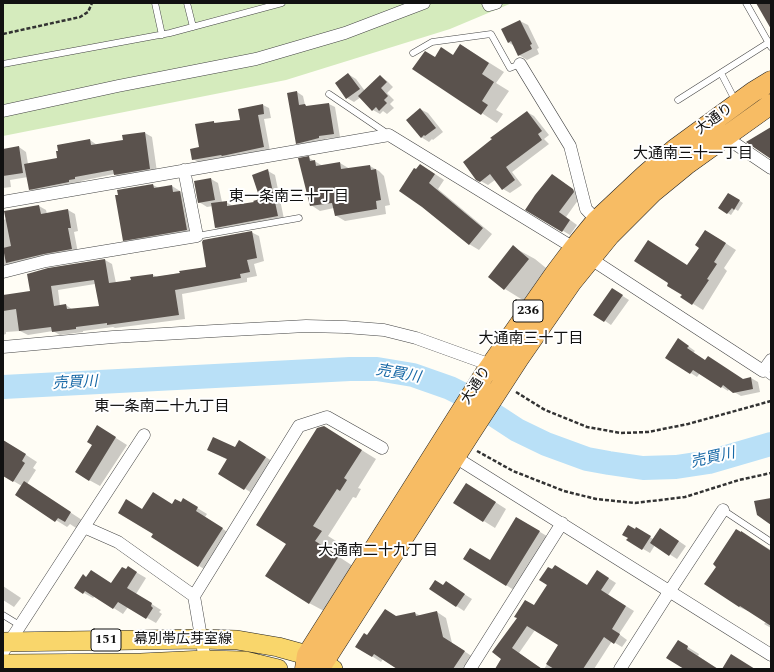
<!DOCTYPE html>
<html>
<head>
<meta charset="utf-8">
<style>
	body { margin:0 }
	#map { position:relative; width:774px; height:672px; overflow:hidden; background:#fffdf5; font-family:Spectral,serif }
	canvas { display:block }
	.frame { position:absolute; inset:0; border:4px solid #111; pointer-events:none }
</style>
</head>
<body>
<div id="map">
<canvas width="774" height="672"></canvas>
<div class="frame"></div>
</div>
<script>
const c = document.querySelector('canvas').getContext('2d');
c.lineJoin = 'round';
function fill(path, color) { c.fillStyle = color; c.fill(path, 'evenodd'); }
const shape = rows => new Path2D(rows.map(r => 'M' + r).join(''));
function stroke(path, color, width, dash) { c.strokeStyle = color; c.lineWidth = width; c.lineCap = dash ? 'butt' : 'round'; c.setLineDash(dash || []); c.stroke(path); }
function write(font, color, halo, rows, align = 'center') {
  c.font = font + ' Spectral,"Noto Sans JP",serif'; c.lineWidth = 4; c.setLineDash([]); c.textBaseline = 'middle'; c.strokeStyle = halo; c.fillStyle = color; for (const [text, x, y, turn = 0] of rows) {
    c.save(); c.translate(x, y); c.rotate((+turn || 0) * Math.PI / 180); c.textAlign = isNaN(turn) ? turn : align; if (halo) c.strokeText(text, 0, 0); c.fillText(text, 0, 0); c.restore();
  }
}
const green = shape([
	[3,3,512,3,450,29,286,80,3,136]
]);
const shadow = shape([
	[520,21,528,25,539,48,537,49,539,54,527,60,519,55,514,46,508,42],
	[461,45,504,72,496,83,509,91,496,110,503,114,497,123,414,69,435,58,454,56],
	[348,74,356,79,365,91,380,76,387,81,393,87,387,93,394,100,390,104,394,108,387,114,383,111,380,114,373,110,361,97,354,102,347,98],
	[297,92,303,96,305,105,308,107,329,104,335,107,340,137,325,139,325,142,303,147,297,143],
	[263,105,269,108,271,118,264,119,270,151,200,163,193,159,214,122,217,124,241,121],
	[420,109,428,113,443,132,433,140,432,139,429,142,421,137],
	[527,112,534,116,549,135,544,139,549,144,512,172,522,185,510,193,503,189,495,180,488,185,477,179,493,140],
	[145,133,152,137,157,172,122,179,114,174,81,181,82,183,37,193,30,189,28,177,10,180,11,187,3,188,3,161,19,147,26,152,28,164,58,159,90,140,97,145,124,141,123,136],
	[309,158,323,166,340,163,350,169,370,166,379,171,384,176,390,205,385,206,386,214,345,221,335,215,334,208,320,211,311,205],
	[416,170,429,170,444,180,438,189,492,234,479,250,469,244],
	[268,171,275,175,284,219,223,232,216,228,213,206,207,207,199,202,211,179,218,183,222,202,226,202,233,206,255,203,261,199,254,175],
	[552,175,581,195,581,196,566,217,577,225,570,235,527,209],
	[153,185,159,188,172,186,188,196,194,234,131,244,124,240],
	[729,194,743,203,738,211,735,209,731,215,719,208],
	[39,206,46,210,47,214,68,210,75,214,78,231,74,232,78,253,3,269,3,220,7,219,6,212],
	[251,232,259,236,264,261,254,264,257,276,247,278,247,282,182,294,185,319,115,328,113,327,83,331,83,332,60,335,53,331,28,335,20,331,6,332,6,334,3,335,3,296,31,292,48,269,105,260,112,264,116,283,132,281,153,275,157,277,207,268],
	[95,284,100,307,73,310,66,305,60,306,58,290],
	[716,237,736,250,724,268,727,271,703,310,682,297,683,295,670,283],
	[513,247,535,259,551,272,526,302,505,289],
	[618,293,629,300,611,325,595,314],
	[684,343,695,351,693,353,706,361,743,380,751,378,758,382,760,392,741,396,729,389,728,391,700,373,697,377,666,357],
	[108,433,127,445,100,486,89,480],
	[339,436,376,459,358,488,361,489,356,498,353,497,328,536,336,541,330,551,353,566,324,611,309,603,287,544],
	[3,440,37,462,33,468,36,470,27,484,82,520,76,528,70,524,67,527,16,495,22,486,3,475],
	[250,447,275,463,255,495,220,473,228,460,208,450],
	[478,491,506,509,495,528,455,503],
	[181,503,194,506,207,514,205,517,232,535,209,572,152,537,154,534,143,510],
	[517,518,550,538,517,592,465,559,491,561],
	[736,530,771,550,771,628,764,624,766,622,748,610,748,611,739,607,717,566],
	[644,533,653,539,667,533,686,546,677,559,655,545,650,553,628,540],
	[129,568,146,578,136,594,161,610,159,612,162,614,156,623,128,607,123,614,95,596,93,598,75,588,87,578,112,584],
	[605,576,616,583,608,595,634,611,619,634,627,640,622,647,612,641,594,669,544,669,560,645,535,630,519,653,542,669,495,669,534,606,588,586],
	[3,586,21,598,14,607,3,600],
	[443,586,453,587,472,599,464,611,431,589],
	[437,612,446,618,452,643,473,657,465,669,398,669,383,659,381,662,356,646,367,637,415,613,421,616],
	[678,641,699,654,698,656,718,669,686,669]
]);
const river = shape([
	[3,387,350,369,377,369,413,375,450,388,462,394,517,430,546,444,587,459,609,463,643,468,676,467,709,462,771,444]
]);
const building = shape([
	[756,3,771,3,771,29],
	[520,20,532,44,530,45,532,49,518,56,511,41,508,43,501,29],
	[460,44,489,63,482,74,494,82,482,101,488,105,481,115,412,69,425,51,435,57,441,47,453,55],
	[348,73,360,89,346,99,335,83],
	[380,75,387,82,381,88,388,96,384,100,387,103,379,111,376,107,372,111,358,96],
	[297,91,299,105,305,104,306,106,329,103,334,134,319,136,319,138,296,144,287,93],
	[263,104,264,114,258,115,264,147,222,156,221,155,192,160,190,149,199,147,195,124,214,121,214,123,240,120,238,109],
	[420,108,436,128,425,136,424,135,421,138,406,120],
	[527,111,542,131,538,134,542,140,506,167,515,180,502,190,490,174,480,182,476,180,463,162,492,139,490,138],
	[771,127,771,159,746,142],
	[145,132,150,169,114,175,113,170,75,177,75,179,69,180,69,182,29,190,24,164,57,158,56,151,58,151,57,145,90,139,91,145,123,140,122,135],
	[19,146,23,173,3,176,3,149],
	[309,156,310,161,315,160,316,166,340,162,341,169,370,165,371,170,376,169,381,200,376,201,377,209,335,216,332,203,310,206,298,158],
	[420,164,435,174,429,183,483,228,469,245,422,207,399,191,414,168,416,169],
	[268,169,278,216,215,228,211,203,227,201,227,206,254,202,253,201,260,199,252,175],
	[552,174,573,189,574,192,559,212,570,220,562,232,525,210,535,195],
	[211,178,215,200,198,203,194,181],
	[153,184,154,188,172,185,173,192,180,191,187,230,123,241,115,195,118,195,117,190],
	[728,193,740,200,734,210,732,208,727,214,718,208],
	[39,205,41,214,68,209,71,228,68,228,72,249,44,254,6,263,3,248,11,246,4,211],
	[705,230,726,243,714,262,717,264,707,279,709,280,692,305,680,297,682,295,667,286,668,283,634,261,648,240,687,265,699,248,695,245],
	[252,231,257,258,247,260,250,272,240,274,241,278,175,290,179,315,107,325,107,323,76,327,76,329,52,332,51,327,19,331,16,309,3,311,3,295,30,291,27,274,48,268,105,259,109,283,131,280,130,277,153,274,153,277,180,273,179,271,206,267,202,242,203,240],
	[94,280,99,306,67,309,66,304,54,306,51,286],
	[513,245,529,259,504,290,488,277],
	[612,288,623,295,604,322,593,315],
	[678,338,689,346,687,348,705,360,708,356,743,379,751,377,753,389,733,393,723,385,721,388,693,370,690,374,665,358],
	[97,425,116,437,89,481,75,472,92,445,87,442],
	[324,426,362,450,344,478,347,480,340,491,337,489,313,526,322,531,315,541,339,556,309,604,265,576,286,544,256,525,317,428],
	[213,437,235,447,239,440,266,457,244,490,218,474,227,459,207,450],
	[3,440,26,454,22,461,25,463,13,482,3,476],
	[24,481,71,512,65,522,58,518,55,522,15,495],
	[466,483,496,502,483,522,453,503],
	[153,492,172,504,175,499,181,502,183,498,198,507,196,511,223,528,198,567,151,537,153,534,118,513,126,499,142,509],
	[771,498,771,525,757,515,754,501],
	[516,517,540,531,506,586,463,559,470,548,490,560],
	[628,525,635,529,636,527,651,536,642,550,626,540,628,538,622,535],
	[660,528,679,541,669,556,650,543],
	[736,529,741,532,741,531,771,551,771,626,740,606,739,607,704,584,716,567,713,564],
	[555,565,587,585,597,570,609,578,601,590,626,606,612,629,620,634,614,644,604,637,583,669,554,669,546,664,558,645,527,626,512,648,542,669,495,669,501,659,492,652,517,618,514,617,525,600,534,605,547,585,539,580,548,567,552,569],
	[128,566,137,572,127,588,152,603,151,606,153,608,146,619,118,602,113,609,85,591,83,594,74,588,83,574,86,577,91,570,111,583,122,567,126,569],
	[435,580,443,585,446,581,465,594,456,607,429,589],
	[385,609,396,616,415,612,416,616,437,611,443,637,465,651,453,669,397,669,374,654,372,657,355,647,364,633,367,635],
	[678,640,688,646,687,649,718,669,684,669,666,658],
	[731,654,755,669,722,669]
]);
const path = shape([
	[3,34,80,17,88,12,92,3],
	[516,392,545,410,587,427,621,433,648,432,688,424,771,401],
	[477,451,513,471,564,491,596,499,635,503,685,497,739,480,771,473]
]);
const service = shape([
	[155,3,162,35],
	[187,3,193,27],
	[746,3,771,47],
	[413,53,432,42,491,34,510,68,520,64],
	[3,64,170,33,282,3],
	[721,73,736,102],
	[329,94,388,134],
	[678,100,771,41],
	[197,236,299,218],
	[763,371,771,377],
	[723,510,771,542],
	[3,615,21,626]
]);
const minor = shape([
	[488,3,489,5,496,3],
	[520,64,570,146,586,209,601,225],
	[3,111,118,86,256,59,345,33,424,3],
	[723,131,734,143,771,168],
	[3,202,389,135,574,248,763,371,771,360],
	[3,272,46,261,197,236,184,170],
	[3,347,113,337,214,331,306,326,345,327,384,330,416,338,491,365],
	[455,457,771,655],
	[84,527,144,435],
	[194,596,299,426,327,417,382,448],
	[3,652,84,527,118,542,194,596,205,660],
	[470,669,562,523],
	[620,669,669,592,723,510]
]);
const primary = shape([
	[3,642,201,639,237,640,278,647,307,655,333,669],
	[3,664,141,663,205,660,245,661,278,669]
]);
const trunk = shape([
	[305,669,307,655,484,375,556,272,574,248,596,221,645,175,675,149,753,92,771,81],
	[315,669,323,663,469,435,519,358,571,283,610,235,653,192,686,165,771,104]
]);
const shields = [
	[528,311,30],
	[106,640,30]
];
const shieldNames = [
	["236",528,311],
	["151",106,640]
];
const streetNames = [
	["大通り",715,120,-36],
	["大通り",477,386,-57],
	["幕別帯広芽室線",183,640]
];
const neighbourhoodNames = [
	["大通南三十一丁目",693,155],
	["東一条南三十丁目",289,198],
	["大通南三十丁目",531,340],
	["東一条南二十九丁目",162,408],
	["大通南二十九丁目",378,552]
];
const waterNames = [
	["売買川",398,375,10],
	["売買川",75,384,-3],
	["売買川",713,459,-13]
];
fill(green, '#d5ebbd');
fill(shadow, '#0003');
stroke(river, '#b9e0f7', 24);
fill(building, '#5a524d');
stroke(service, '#444', 7);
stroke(minor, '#444', 13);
stroke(primary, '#222', 20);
stroke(trunk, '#222', 21);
stroke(path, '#333', 2.5, [4, 2]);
stroke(service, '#fff', 6);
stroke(minor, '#fff', 12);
stroke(primary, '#f9d66b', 19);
stroke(trunk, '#f7bc64', 20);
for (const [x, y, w] of shields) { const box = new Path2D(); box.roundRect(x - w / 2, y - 11, w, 22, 3); c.fillStyle = '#fff'; c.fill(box); stroke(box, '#111', 1); }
write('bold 13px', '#111', null, shieldNames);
write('14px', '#111', '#fff', streetNames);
write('15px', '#111', '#fff', neighbourhoodNames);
write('italic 15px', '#1768a6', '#fff', waterNames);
</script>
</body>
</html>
